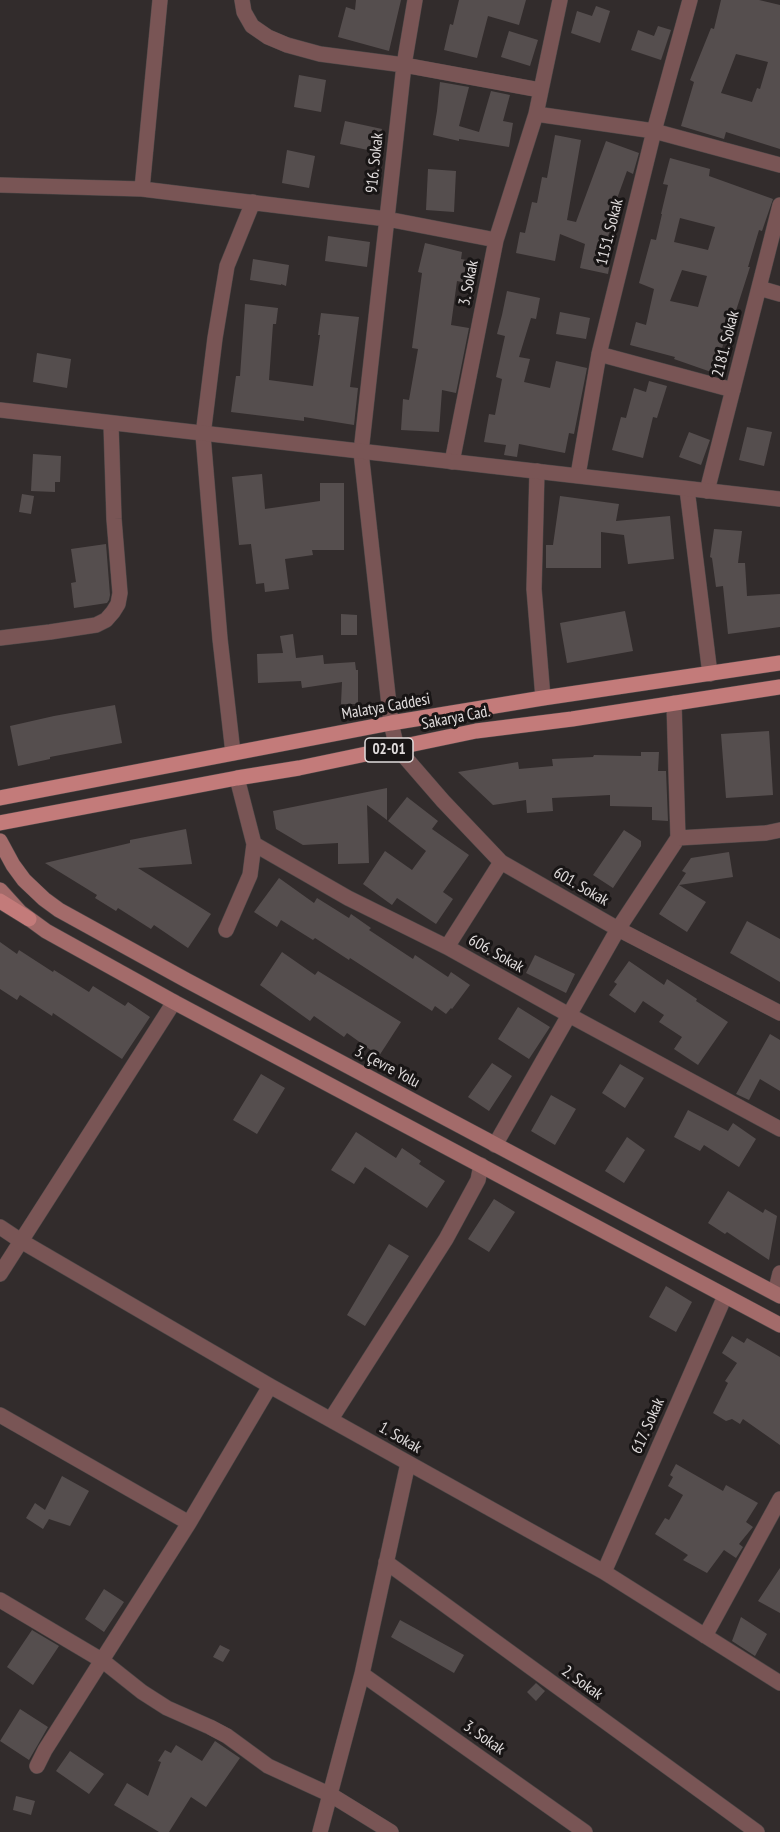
<!DOCTYPE html>
<html>
<head>
<meta charset="utf-8">
<style>
	body { margin:0 }
	canvas { display:block; background:#322c2c }
</style>
</head>
<body>
<canvas width="780" height="1832"></canvas>
<script>
const c = document.querySelector('canvas').getContext('2d');
c.lineJoin = 'round';
function fill(path, color) { c.fillStyle = color; c.fill(path, 'evenodd'); }
const shape = rows => new Path2D(rows.map(r => 'M' + r).join(''));
function stroke(path, color, width, dash) { c.strokeStyle = color; c.lineWidth = width; c.lineCap = dash ? 'butt' : 'round'; c.setLineDash(dash || []); c.stroke(path); }
function write(font, color, halo, rows, align = 'center') {
  c.font = font + ' "PT Sans Narrow",sans-serif'; c.lineWidth = 6; c.setLineDash([]); c.textBaseline = 'middle'; c.strokeStyle = halo; c.fillStyle = color; for (const [text, x, y, turn = 0] of rows) {
    c.save(); c.translate(x, y); c.rotate((+turn || 0) * Math.PI / 180); c.textAlign = isNaN(turn) ? turn : align; if (halo) c.strokeText(text, 0, 0); c.fillText(text, 0, 0); c.restore();
  }
}
const building = shape([
	[356,0,401,0,389,51,338,37,346,7,355,10],
	[459,0,526,0,519,25,488,16,477,58,444,50,450,24,453,25],
	[721,0,759,0,780,5,780,149,726,132,724,139,681,126,694,82,690,80,711,28,714,29],
	[736,54,768,62,760,89,757,88,752,102,721,93],
	[596,6,610,11,600,43,571,33,577,11,592,16],
	[658,26,671,30,661,60,631,50,638,30,654,36],
	[509,31,538,40,530,66,501,57],
	[299,75,326,80,321,112,294,107],
	[440,82,469,87,459,126,479,132,491,91,510,95,503,121,513,123,509,147,459,139,459,141,433,135,437,111],
	[345,121,382,129,377,152,340,144],
	[555,135,581,140,567,220,576,222,606,141,639,153,633,174,627,171,614,207,618,209,608,236,610,237,603,255,611,257,608,274,580,268,585,244,560,234,555,261,516,253,520,232,525,233,532,202,537,203,542,177,547,178],
	[287,150,315,156,309,188,282,183],
	[670,158,710,169,709,176,773,199,762,231,759,230,748,267,750,267,733,320,735,321,728,344,724,342,714,373,674,359,675,357,630,345,636,322,646,325,654,289,639,283,651,239,656,240,662,214,661,214,668,185,663,184],
	[680,218,715,227,708,250,674,242],
	[682,270,707,276,698,307,670,301],
	[428,169,456,171,454,212,426,210],
	[328,236,370,242,367,267,325,261],
	[425,243,462,252,461,259,477,262,472,284,457,281,451,325,469,328,456,393,442,390,439,432,401,430,403,399,409,400,418,349,412,348,422,273,418,272],
	[253,259,289,265,286,286,281,284,281,285,250,280],
	[507,291,540,298,536,319,531,318,519,357,530,359,524,382,550,388,556,361,587,368,574,434,569,433,565,453,519,444,517,457,504,455,506,445,484,442,489,414,495,415,502,379,496,377,505,336,497,334,502,315],
	[245,304,278,308,276,324,273,324,269,380,313,386,320,335,318,335,321,313,359,317,350,387,358,388,354,425,304,417,304,421,231,412,236,376,240,376],
	[560,312,590,318,586,339,556,334],
	[37,353,71,359,67,388,33,382],
	[649,381,667,386,657,418,653,417,643,458,612,450,621,417,626,418,634,388,646,392],
	[747,427,772,432,764,466,739,460],
	[689,432,710,440,701,465,679,457],
	[33,454,61,456,60,482,55,482,55,492,31,491],
	[262,474,265,509,320,501,320,483,344,483,344,550,312,550,313,555,285,559,289,589,265,592,264,583,256,584,251,544,239,545,232,477],
	[22,494,34,496,31,514,19,512],
	[560,496,619,504,616,521,670,516,674,559,628,564,624,535,601,532,601,568,546,568,546,545,553,545],
	[714,529,742,531,738,563,745,563,747,596,780,594,780,627,728,634,723,586,716,587,712,558,710,557],
	[106,544,110,595,109,600,107,603,74,608,71,583,76,582,71,549],
	[625,611,633,651,567,663,560,623],
	[341,614,357,615,357,635,341,635],
	[293,634,296,658,323,655,324,664,355,662,356,670,358,670,358,704,341,704,342,682,302,688,301,681,258,683,257,654,283,653,280,636],
	[115,705,122,743,50,757,50,759,18,766,10,726,54,716],
	[769,731,773,795,726,798,721,734],
	[641,752,659,752,658,771,666,771,668,821,652,820,652,807,610,806,610,795,552,798,553,811,527,813,526,800,493,805,458,772,518,762,519,769,553,766,552,759,593,757,594,755,641,756],
	[387,788,387,820,367,805,369,863,338,864,338,843,303,845,276,829,273,811],
	[407,797,438,821,432,829,469,855,443,892,453,899,436,924,397,898,392,905,363,884,385,851,412,870,426,851,388,821],
	[186,829,192,864,138,868,211,914,188,948,154,925,151,929,118,908,116,911,95,898,97,895,45,863,130,843,130,840],
	[624,830,641,841,641,846,613,888,593,875],
	[729,852,733,877,679,885,706,902,687,932,659,914,686,873,682,871,691,858],
	[279,878,314,903,317,898,349,918,351,914,371,928,369,930,413,959,415,955,448,977,451,972,470,985,452,1009,451,1008,446,1014,435,1006,432,1011,350,958,349,960,315,938,313,940,281,920,277,927,254,912],
	[747,921,780,939,780,982,730,953],
	[0,942,17,954,19,950,53,972,54,970,89,992,93,986,125,1006,128,1002,150,1017,122,1059,53,1013,52,1016,20,995,17,1000,0,989],
	[282,952,315,975,318,971,401,1022,379,1056,347,1033,344,1037,314,1016,310,1021,260,985],
	[535,955,575,974,566,993,526,973],
	[629,961,664,985,667,979,697,999,696,1001,728,1022,698,1065,674,1049,682,1037,659,1022,664,1015,643,1001,635,1013,609,995,617,984,614,982],
	[518,1007,550,1027,529,1059,498,1039],
	[770,1034,780,1040,780,1091,760,1079,749,1100,736,1094],
	[492,1063,512,1076,489,1111,468,1097],
	[620,1064,644,1078,625,1108,602,1093],
	[261,1074,285,1088,257,1134,233,1120],
	[551,1095,576,1109,555,1145,531,1131],
	[688,1110,728,1131,733,1123,756,1139,739,1167,704,1145,700,1151,674,1137],
	[356,1132,396,1158,402,1148,421,1161,419,1164,445,1181,427,1208,365,1167,354,1184,331,1170],
	[627,1137,645,1150,624,1183,605,1171],
	[728,1191,763,1213,765,1209,777,1216,769,1260,727,1232,725,1234,708,1223],
	[494,1199,515,1212,489,1252,468,1239],
	[389,1244,409,1256,365,1326,347,1315],
	[666,1286,692,1302,676,1332,649,1317],
	[732,1336,744,1343,747,1338,780,1357,780,1445,743,1419,740,1424,732,1419,726,1421,713,1413,728,1383,725,1381,737,1363,722,1353],
	[676,1464,723,1491,726,1485,758,1503,746,1522,753,1527,739,1544,743,1547,736,1558,724,1550,707,1573,683,1560,688,1555,655,1534,665,1518,669,1520,683,1495,668,1486,673,1477,670,1475],
	[62,1476,89,1491,70,1526,49,1519,43,1529,26,1518,35,1503,45,1510],
	[780,1568,780,1613,758,1601],
	[104,1589,124,1602,104,1632,85,1619],
	[741,1617,767,1634,755,1656,732,1641],
	[400,1620,464,1655,454,1673,391,1637],
	[32,1630,59,1646,33,1685,7,1667],
	[220,1645,230,1650,223,1662,213,1657],
	[536,1683,545,1691,536,1701,527,1692],
	[20,1709,48,1727,29,1760,0,1741],
	[215,1741,240,1758,206,1807,191,1797,169,1832,159,1832,114,1805,127,1783,148,1796,161,1762,158,1761,165,1750,171,1753,176,1745,202,1761],
	[70,1751,104,1774,89,1794,56,1771],
	[16,1796,35,1801,31,1815,13,1810]
]);
const minor = shape([
	[242,0,244,12,252,26,268,37,287,45,320,54,404,65,540,90],
	[415,0,404,65,361,452,391,723,397,748,443,801,501,862,618,929,780,1013],
	[536,114,654,131,780,165],
	[0,185,142,189,387,219,496,240],
	[142,189,160,0],
	[759,288,780,294],
	[599,354,733,390],
	[452,462,496,240,536,114,560,0],
	[537,471,534,589,543,698],
	[578,475,599,354,654,131,690,0],
	[687,489,710,674],
	[707,491,780,205],
	[0,638,50,632,96,625,106,620,113,612,118,604,120,593,114,519,111,424],
	[233,753,220,639,203,435,215,338,227,266,253,202],
	[237,778,254,844,348,898,447,947,569,1015,780,1129],
	[678,838,766,833,780,830],
	[226,930,250,875,254,844],
	[447,947,501,862],
	[495,1145,618,929,678,838,674,703],
	[0,1227,21,1241,270,1386,604,1572,780,1683],
	[0,1274,174,1002],
	[775,1293,780,1273],
	[0,1415,189,1523],
	[331,1419,446,1239,478,1180,481,1165],
	[386,1562,757,1832],
	[604,1572,725,1296],
	[0,1600,103,1661,142,1692,167,1708,210,1727,227,1736,268,1766,331,1795,391,1832],
	[705,1636,780,1499],
	[362,1674,585,1832],
	[37,1766,45,1750,189,1523,270,1386],
	[320,1832,362,1674,408,1463]
]);
const tertiary = shape([
	[0,410,780,499]
]);
const secondary = shape([
	[0,841,13,865,24,880,44,899,59,910,186,980,780,1296],
	[0,890,20,912,46,931,174,1002,780,1325]
]);
const primary = shape([
	[0,798,391,723,543,698,780,663],
	[0,823,237,778,299,768,476,731,572,719,780,687],
	[0,901,29,919]
]);
const shields = [
	[389,750,48]
];
const shieldNames = [
	["02-01",389,750]
];
const streetNames = [
	["916. Sokak",375,163,-84],
	["1151. Sokak",610,232,-76],
	["3. Sokak",469,283,-79],
	["2181. Sokak",726,344,-76],
	["Malatya Caddesi",386,707,-10],
	["Sakarya Cad.",456,718,-11],
	["601. Sokak",581,887,30],
	["606. Sokak",496,954,29],
	["3. Çevre Yolu",387,1067,28],
	["617. Sokak",648,1426,-66],
	["1. Sokak",400,1438,30],
	["2. Sokak",582,1683,36],
	["3. Sokak",484,1738,35]
];
fill(building, '#554e4e');
stroke(minor, '#4e4848', 16);
stroke(tertiary, '#4e4848', 16);
stroke(secondary, '#4e4848', 16);
stroke(primary, '#4e4848', 16);
stroke(minor, '#795555', 15);
stroke(tertiary, '#795555', 15);
stroke(secondary, '#a36b6a', 15);
stroke(primary, '#c37b7a', 15);
for (const [x, y, w] of shields) { const box = new Path2D(); box.roundRect(x - w / 2, y - 12, w, 24, 4.5); c.fillStyle = '#181515'; c.fill(box); stroke(box, '#e1dddd', 1.5); }
write('bold 15px', '#e1dddd', null, shieldNames);
write('16px', '#e1dddd', '#181515', streetNames);
</script>
</body>
</html>
